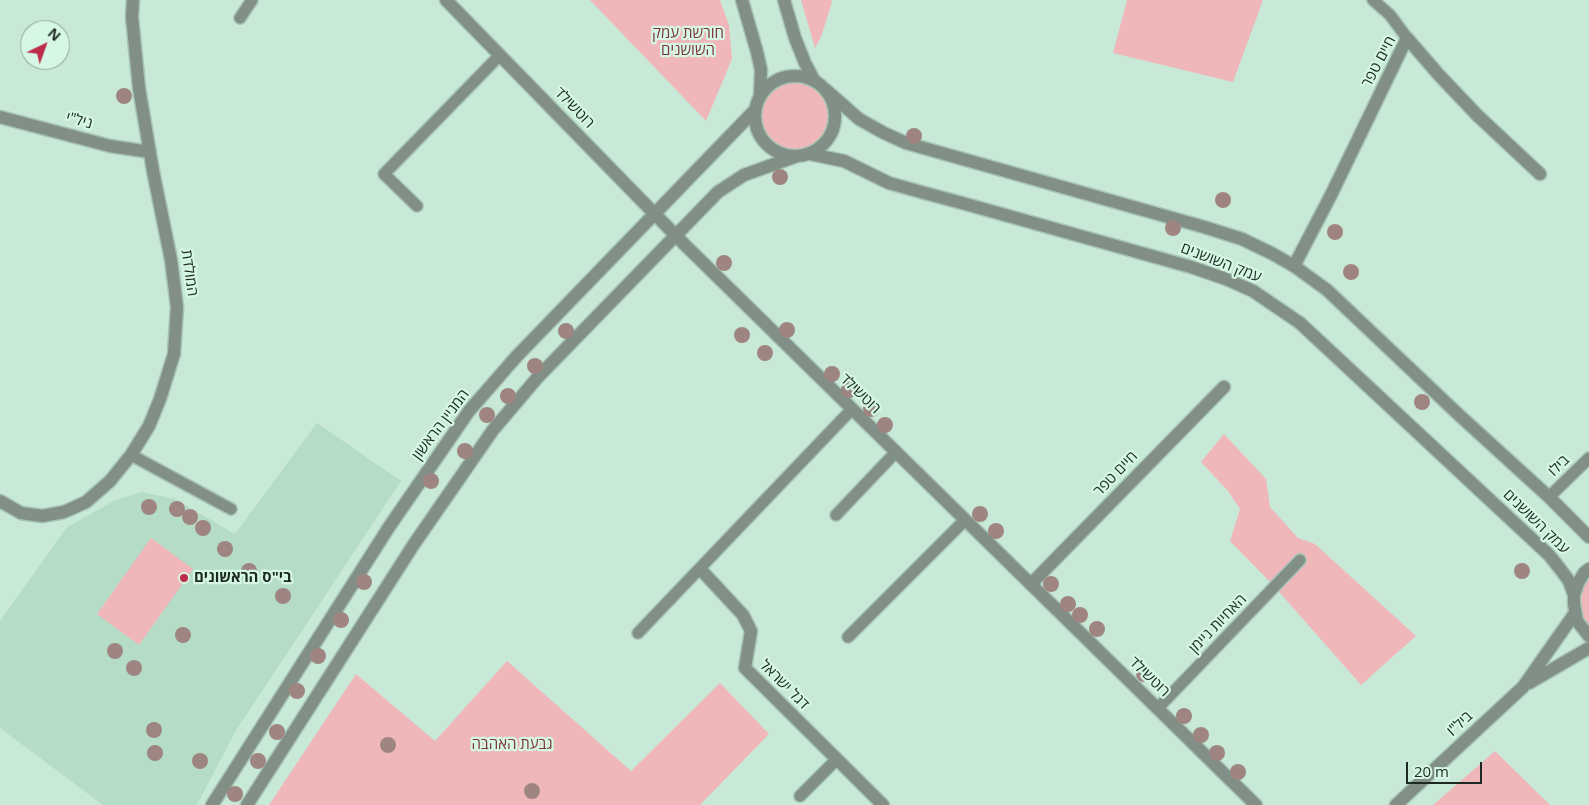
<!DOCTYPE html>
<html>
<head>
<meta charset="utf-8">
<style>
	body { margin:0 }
	#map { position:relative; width:1589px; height:805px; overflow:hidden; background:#c8e9d7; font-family:"Open Sans",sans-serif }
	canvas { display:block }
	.north { position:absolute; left:20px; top:20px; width:50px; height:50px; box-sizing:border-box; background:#d5f7e4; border:1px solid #8ba597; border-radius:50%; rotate:42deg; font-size:14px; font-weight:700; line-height:20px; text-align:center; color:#1d2a23 }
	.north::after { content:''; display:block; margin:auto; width:18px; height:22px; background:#bd2d4a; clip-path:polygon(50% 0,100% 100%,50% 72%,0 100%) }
	.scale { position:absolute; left:1406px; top:762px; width:76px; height:22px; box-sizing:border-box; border:2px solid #1d2a23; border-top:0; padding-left:6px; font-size:15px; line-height:18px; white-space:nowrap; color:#1d2a23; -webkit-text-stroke:4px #d5f7e4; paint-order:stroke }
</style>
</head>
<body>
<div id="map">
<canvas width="1589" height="805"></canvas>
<div class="north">N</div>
<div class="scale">20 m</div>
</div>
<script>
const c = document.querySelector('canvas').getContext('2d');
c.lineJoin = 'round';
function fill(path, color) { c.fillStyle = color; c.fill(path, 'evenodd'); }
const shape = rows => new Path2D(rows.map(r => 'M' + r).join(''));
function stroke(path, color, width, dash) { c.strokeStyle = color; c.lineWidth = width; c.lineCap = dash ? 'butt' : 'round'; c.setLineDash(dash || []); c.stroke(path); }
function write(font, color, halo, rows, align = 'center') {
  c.font = font + ' "Open Sans",Heebo,sans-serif'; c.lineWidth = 4.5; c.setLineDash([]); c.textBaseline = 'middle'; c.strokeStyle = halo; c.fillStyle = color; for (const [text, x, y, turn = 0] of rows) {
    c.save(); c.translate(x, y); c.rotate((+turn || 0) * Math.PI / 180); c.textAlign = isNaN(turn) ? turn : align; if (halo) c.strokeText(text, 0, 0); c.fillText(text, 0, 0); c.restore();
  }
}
const built = shape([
	[317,423,401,481,235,732,197,805,103,805,0,728,0,621,67,527,116,500,142,492,175,499,235,534]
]);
const green = shape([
	[590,0,720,0,729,25,732,59,706,121],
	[801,0,831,0,832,2,821,37,815,48],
	[1127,0,1263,0,1233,82,1113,53],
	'760 116a35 35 0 1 1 70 0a35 35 0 1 1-70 0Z',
	[1224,434,1266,479,1270,507,1298,538,1315,544,1416,636,1361,685,1274,586,1230,541,1240,509,1228,491,1201,462],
	[151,538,193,569,139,645,97,614],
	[1589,575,1589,629,1582,620,1578,604,1581,587],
	[507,661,631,771,720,683,769,734,700,805,269,805,356,674,435,741],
	[1495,751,1550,805,1433,805]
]);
const service = shape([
	[1373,0,1390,15,1407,38],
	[240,18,252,0],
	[417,206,384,174,500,55],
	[131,455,231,509],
	[1549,497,1589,458],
	[836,515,896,452],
	[638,633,852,409],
	[848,637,965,520],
	[1158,708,1300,560],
	[800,796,837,759]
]);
const minor = shape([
	[446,0,685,245,1256,805],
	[0,117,110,146,150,152],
	[1294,266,1331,195,1407,38,1439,75,1477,115,1540,174],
	[0,501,21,513,42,516,64,512,86,502,110,481,131,455,149,426,160,399,174,354,177,307,171,260,153,171,139,88,132,17,133,0],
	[703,572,743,615,751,631,745,668,883,805],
	[1031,584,1224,387],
	[1529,683,1589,648],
	[1396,805,1523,687,1575,613]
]);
const tertiary = shape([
	[742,0,757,52,761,70,760,97],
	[784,0,795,38,805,63,814,80],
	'755 116a40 40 0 1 1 80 0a40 40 0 1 1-80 0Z',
	[825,89,859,119,884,133,906,143,1204,227,1242,239,1273,254,1294,266,1327,290,1459,415,1549,497,1589,537],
	[810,154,844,161,889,183,921,192,962,203,1191,267,1226,279,1253,291,1300,323,1549,555,1561,570,1569,581,1574,595],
	[1589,569,1584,573,1578,583,1574,595,1574,604,1577,621,1589,636],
	[212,805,389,527,469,411,516,357,755,110],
	[247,805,414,544,493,430,538,377,718,192,744,175,797,156]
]);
const trees = [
	[124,96],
	[914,136],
	[780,177],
	[1223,200],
	[1173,228],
	[1335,232],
	[724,263],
	[1351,272],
	[787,330],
	[566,331],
	[742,335],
	[765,353],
	[535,366],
	[832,374],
	[849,390],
	[508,396],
	[1422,402],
	[871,409],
	[487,415],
	[885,425],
	[465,451],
	[431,481],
	[149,507],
	[177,509],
	[980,514],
	[190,517],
	[203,528],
	[996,531],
	[225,549],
	[249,571],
	[1522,571],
	[364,582],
	[1051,584],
	[283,596],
	[1068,604],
	[1080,615],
	[341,620],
	[1097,629],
	[183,635],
	[115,651],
	[318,656],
	[134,668],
	[1144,674],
	[297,691],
	[1184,716],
	[154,730],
	[277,732],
	[1201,735],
	[388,745],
	[155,753],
	[1217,753],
	[200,761],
	[258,761],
	[1238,772],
	[532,791],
	[235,794]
];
const markers = [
	[184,578,5,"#bd2d4a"]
];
const parkNames = [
	["חורשת עמק",688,34],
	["השושנים",688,51],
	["גבעת האהבה",512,745]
];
const streetNames = [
	["חיים טפר",1379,62,-62],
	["רוטשילד",574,108,46],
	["ניל\"י",79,121,15],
	["עמק השושנים",1221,263,21],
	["המולדת",189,273,82],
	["רוטשילד",860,394,44],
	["המניין הראשון",441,425,-53],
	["בילו",1559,466,-45],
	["חיים טפר",1116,474,-46],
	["עמק השושנים",1536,522,44],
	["האחיות ניימן",1218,624,-46],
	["רוטשילד",1149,677,44],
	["דגל ישראל",784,685,45],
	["ביל\"ו",1460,724,-43]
];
const poiNames = [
	["בי\"ס הראשונים",194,578]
];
fill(built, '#b5dcc6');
fill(green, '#f0b7ba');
stroke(service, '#a6c3b3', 14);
stroke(minor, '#a6c3b3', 15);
stroke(tertiary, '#a6c3b3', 15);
stroke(service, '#818f87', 11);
stroke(minor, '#818f87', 12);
stroke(tertiary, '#818f87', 12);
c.fillStyle = '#9e8582';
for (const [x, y] of trees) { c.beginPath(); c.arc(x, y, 8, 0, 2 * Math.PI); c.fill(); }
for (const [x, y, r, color] of markers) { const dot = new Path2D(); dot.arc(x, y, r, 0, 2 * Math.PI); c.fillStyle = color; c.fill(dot); stroke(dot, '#d5f7e4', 2); }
write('15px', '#7c343d', '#d5f7e4', parkNames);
write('15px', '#1d2a23', '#d5f7e4', streetNames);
write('bold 15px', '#1d2a23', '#d5f7e4', poiNames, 'left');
</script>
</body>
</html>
